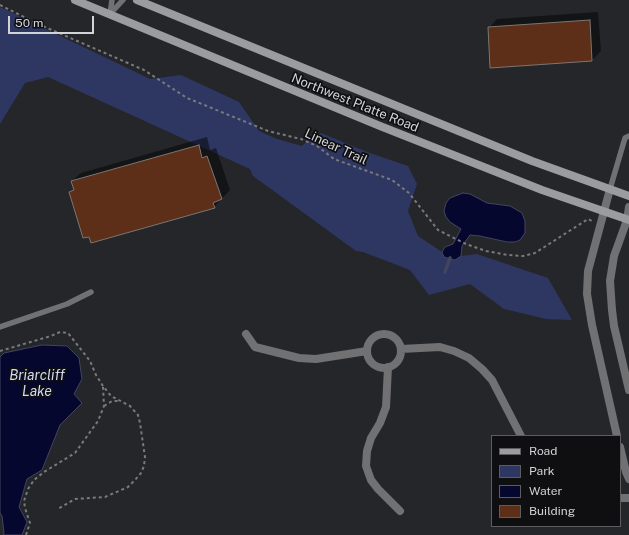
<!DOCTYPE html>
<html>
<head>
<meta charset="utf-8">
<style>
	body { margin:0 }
	#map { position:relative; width:629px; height:535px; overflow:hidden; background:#25262a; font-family:"Public Sans",sans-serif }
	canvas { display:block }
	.legend { position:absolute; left:491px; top:435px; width:130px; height:92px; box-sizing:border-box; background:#0f0f11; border:1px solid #5d5d60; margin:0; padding:5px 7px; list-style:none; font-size:12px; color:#d2d3d6 }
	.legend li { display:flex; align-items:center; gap:8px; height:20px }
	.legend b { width:20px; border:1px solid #5d5d60 }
	.scale { position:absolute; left:8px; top:16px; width:86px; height:18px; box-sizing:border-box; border:2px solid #d2d3d6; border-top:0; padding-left:5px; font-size:12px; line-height:14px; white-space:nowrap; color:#d2d3d6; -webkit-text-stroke:3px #0f0f11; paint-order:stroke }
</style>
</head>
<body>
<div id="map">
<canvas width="629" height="535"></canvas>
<ul class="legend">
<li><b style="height:5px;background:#9b9ca0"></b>Road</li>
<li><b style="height:11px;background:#2e3762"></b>Park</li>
<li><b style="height:11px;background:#06072e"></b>Water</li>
<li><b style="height:11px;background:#5d2e18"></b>Building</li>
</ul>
<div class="scale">50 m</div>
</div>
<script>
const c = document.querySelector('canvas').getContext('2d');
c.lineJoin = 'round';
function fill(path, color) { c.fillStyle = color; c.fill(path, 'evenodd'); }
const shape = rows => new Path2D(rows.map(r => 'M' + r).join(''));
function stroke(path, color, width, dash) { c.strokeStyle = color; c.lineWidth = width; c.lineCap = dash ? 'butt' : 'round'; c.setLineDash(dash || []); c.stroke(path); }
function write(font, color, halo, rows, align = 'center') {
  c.font = font + ' "Public Sans",sans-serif'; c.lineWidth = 3.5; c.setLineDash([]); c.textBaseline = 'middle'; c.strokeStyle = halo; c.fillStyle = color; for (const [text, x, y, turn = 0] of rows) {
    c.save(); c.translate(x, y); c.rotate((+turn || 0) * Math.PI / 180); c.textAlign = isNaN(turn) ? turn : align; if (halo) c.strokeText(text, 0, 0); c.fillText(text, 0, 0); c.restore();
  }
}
const green = shape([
	[0,7,150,79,181,75,239,102,259,131,277,139,302,146,313,136,321,133,367,152,408,166,417,184,408,211,418,236,442,252,445,257,455,260,461,256,477,254,548,278,572,320,546,319,504,309,470,284,429,295,410,270,363,252,356,251,253,176,250,169,48,77,25,83,0,124]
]);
const water = shape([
	[463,193,470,194,487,203,510,206,517,210,522,213,525,221,525,233,520,240,515,242,507,242,480,236,470,235,462,246,461,256,455,260,444,257,442,252,445,247,453,244,461,229,450,222,446,217,444,211,446,203,450,198,463,193],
	[42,345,67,346,79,358,82,379,74,394,82,403,60,425,42,470,27,479,19,507,27,522,22,535,3,535,4,533,2,516,0,513,0,357,4,353,42,345]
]);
const shadow = shape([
	[598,12,601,51,592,60,491,67,489,28,497,19],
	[207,137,210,150,216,148,230,190,214,207,70,192,75,188,72,181,81,173]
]);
const stream = shape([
	[445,272,450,258]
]);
const building = shape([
	[590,20,592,61,490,68,488,27,590,20],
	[199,145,202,158,207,156,222,199,213,203,215,208,91,243,89,237,83,238,69,192,74,190,71,181,199,145]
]);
const path = shape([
	[0,5,38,24,144,70,187,98,268,131,301,139,317,146,334,159,392,180,409,193,438,230,466,244,486,251,508,255,523,256,535,253,588,219,592,221],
	[0,351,51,336,60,332,68,333,90,361,96,375,103,386,111,396,130,406,138,415,140,423,145,457,144,466,141,473,135,480,128,487,105,497,75,499,58,509],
	[104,406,112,401,118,401],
	[26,535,30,523,25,508,24,501,28,489,34,480,44,472,75,453,98,421,104,406,103,387]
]);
const service = shape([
	[112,0,110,14,123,0],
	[610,189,625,138,629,136],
	[0,327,67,304,91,292]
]);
const minor = shape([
	[610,189,588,271,587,294,592,325,617,436],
	[629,207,627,220,614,256,610,281,612,310,614,326,629,390],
	[246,334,255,347,299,358,316,359,367,351],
	'367 351a17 17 0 1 1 34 0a17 17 0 1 1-34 0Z',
	[401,349,440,347,454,351,469,358,482,369,492,380,521,436],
	[388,367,386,407,380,423,371,438,367,451,366,466,371,480,378,489,400,511],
	[620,447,626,472,629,479],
	[620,498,629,498]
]);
const secondary = shape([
	[75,0,380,126,542,190,629,220],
	[137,0,532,161,629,196]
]);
const streetNames = [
	["Northwest Platte Road",355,103,22],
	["Linear Trail",336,147,25]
];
const waterNames = [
	["Briarcliff",37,376],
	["Lake",37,392]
];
fill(green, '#2e3762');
fill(water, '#06072e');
stroke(water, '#434460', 1);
fill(shadow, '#0007');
stroke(stream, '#434460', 3.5);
fill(building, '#5d2e18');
stroke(building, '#7b7673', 1);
stroke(path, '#797a7e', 2, [3, 3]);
stroke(service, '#717174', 5.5);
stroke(minor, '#717174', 8);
stroke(secondary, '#9b9ca0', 8);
write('13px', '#d2d3d6', '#0f0f11', streetNames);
write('italic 14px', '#d0d9f7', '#0f0f11', waterNames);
</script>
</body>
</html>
